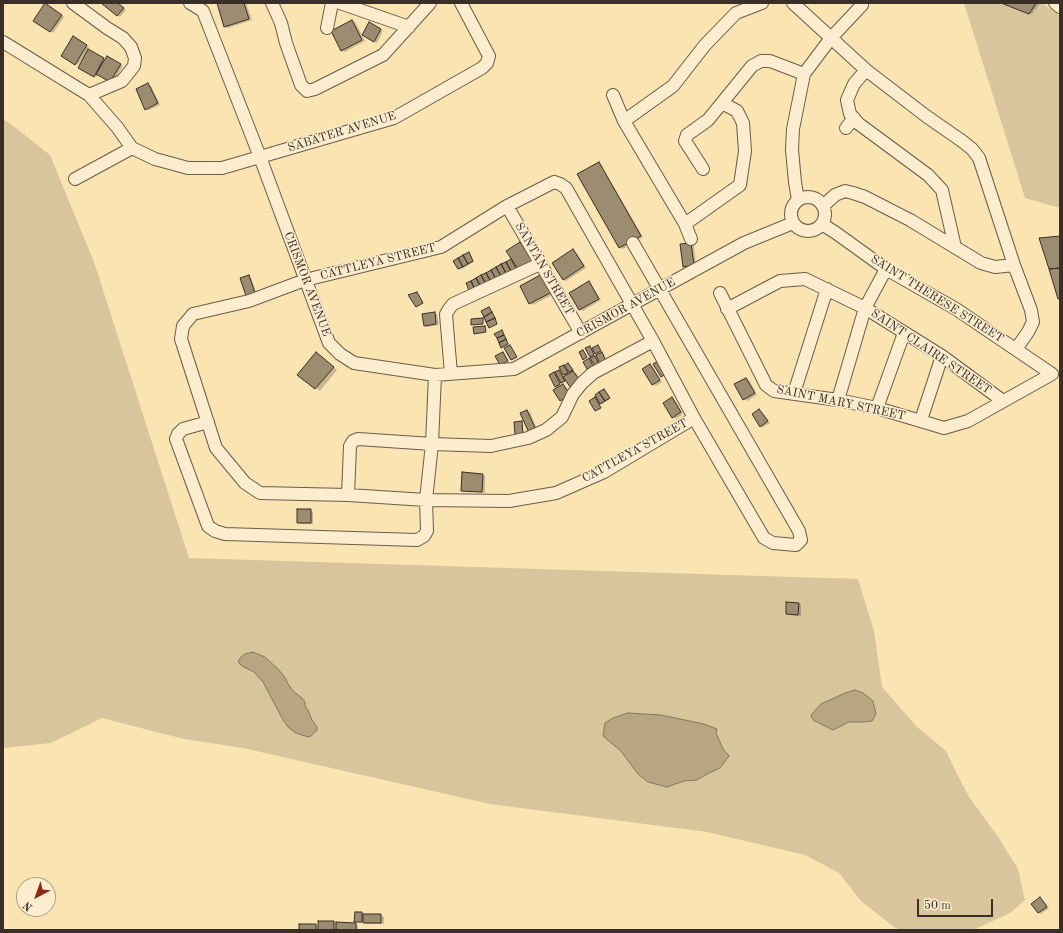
<!DOCTYPE html>
<html>
<head>
<meta charset="utf-8">
<style>
	body { margin:0 }
	#map { position:relative; width:1063px; height:933px; overflow:hidden; background:#f9e4b2; font-family:"Old Standard TT",serif }
	canvas { display:block }
	.frame { position:absolute; inset:0; border:4px solid #3a2e28; pointer-events:none }
	.north { position:absolute; left:16px; top:877px; width:40px; height:40px; box-sizing:border-box; background:#fbedcd; border:1px solid #aea18b; border-radius:50%; rotate:221deg; font-size:11px; font-weight:700; line-height:16px; text-align:center; color:#3a2e28 }
	.north::after { content:''; display:block; margin:auto; width:14px; height:18px; background:#8f2418; clip-path:polygon(50% 0,100% 100%,50% 72%,0 100%) }
	.scale { position:absolute; left:917px; top:899px; width:76px; height:18px; box-sizing:border-box; border:2px solid #3a2e28; border-top:0; padding-left:5px; font-size:12px; line-height:14px; white-space:nowrap; color:#3a2e28; -webkit-text-stroke:3px #fbedcd; paint-order:stroke }
</style>
</head>
<body>
<div id="map">
<canvas width="1063" height="933"></canvas>
<div class="frame"></div>
<div class="north">N</div>
<div class="scale">50 m</div>
</div>
<script>
const c = document.querySelector('canvas').getContext('2d');
c.lineJoin = 'round';
function fill(path, color) { c.fillStyle = color; c.fill(path, 'evenodd'); }
const shape = rows => new Path2D(rows.map(r => 'M' + r).join(''));
function stroke(path, color, width, dash) { c.strokeStyle = color; c.lineWidth = width; c.lineCap = dash ? 'butt' : 'round'; c.setLineDash(dash || []); c.stroke(path); }
function write(font, color, halo, rows, align = 'center') {
  c.font = font + ' "Old Standard TT",serif'; c.lineWidth = 3; c.setLineDash([]); c.textBaseline = 'middle'; c.strokeStyle = halo; c.fillStyle = color; for (const [text, x, y, turn = 0] of rows) {
    c.save(); c.translate(x, y); c.rotate((+turn || 0) * Math.PI / 180); c.textAlign = isNaN(turn) ? turn : align; if (halo) c.strokeText(text, 0, 0); c.fillText(text, 0, 0); c.restore();
  }
}
const green = shape([
	[964,3,1042,3,1060,16,1060,208,1025,198],
	[3,119,12,125,50,155,94,262,189,558,858,579,874,631,882,687,916,726,946,751,957,774,969,797,999,838,1018,869,1025,900,1010,913,973,930,901,930,894,927,861,901,839,873,805,855,707,832,490,804,243,748,184,739,102,718,51,743,3,748]
]);
const water = shape([
	[253,652,265,657,279,670,286,679,288,684,293,691,302,698,305,702,305,706,308,710,312,720,317,727,317,730,310,737,305,736,296,733,288,727,282,718,263,682,254,672,242,666,238,662,241,657,245,654,253,652],
	[855,690,863,693,873,701,876,714,872,721,864,722,849,722,833,730,813,720,811,715,821,704,845,693,855,690],
	[628,713,661,715,704,724,717,729,716,733,723,749,729,756,720,768,707,774,697,780,684,781,667,787,648,782,638,774,621,751,603,736,605,723,613,718,628,713]
]);
const shadow = shape([
	[103,3,118,3,126,10,120,17],
	[218,3,246,3,252,20,228,28,225,26],
	[1002,3,1040,3,1032,14],
	[48,6,64,17,53,33,50,31],
	[352,21,355,22,365,41,345,52,342,50],
	[370,23,383,31,377,43,363,35],
	[74,37,89,47,87,50,105,60,107,57,123,66,113,83,99,74,97,77,79,67,85,57,84,56,78,65,62,56],
	[148,84,151,86,160,105,149,110,146,109],
	[598,163,601,165,643,237,623,249,620,247],
	[520,243,523,245,536,264,516,264,515,265,518,271,467,284,513,259],
	[691,244,694,246,696,267,686,268,684,266],
	[573,251,576,252,586,268,566,281,563,279],
	[470,254,474,262,460,269,459,269,454,261],
	[249,277,251,278,258,297,251,300],
	[589,283,591,284,601,300,583,311,580,310,570,294],
	[521,286,556,293,533,305,530,303],
	[434,313,437,314,439,325,427,327,424,325],
	[502,331,509,345,503,347,502,347],
	[320,356,337,370,320,391,298,374],
	[569,364,573,371,572,371,576,373,583,384,564,375,560,367,565,367],
	[650,365,653,367,662,382,656,386,653,384],
	[554,374,558,376,556,376,561,384,557,387,556,386],
	[746,379,749,380,757,395,747,401,744,399],
	[563,385,566,387,572,397,563,402,561,400],
	[604,390,610,399,602,404,601,403],
	[672,398,675,400,683,414,676,419,673,417],
	[759,410,762,412,770,423,763,427,761,426],
	[527,411,530,412,539,434,534,436],
	[483,475,485,476,485,493,465,492,462,491],
	[310,510,313,512,313,524,301,524,298,522],
	[798,604,801,605,801,616,790,615,787,614],
	[1040,899,1043,900,1049,908,1041,914,1038,912],
	[362,913,363,915,381,915,384,917,384,924,367,924,362,921,362,922,356,922],
	[334,922,336,923,355,924,358,925,358,930,300,930,316,925,319,927]
]);
const building = shape([
	[45,3,62,15,50,32,33,21,45,3],
	[101,3,118,3,124,8,117,16,101,3],
	[217,3,244,3,249,19,224,27,217,3],
	[1001,3,1036,3,1029,14,1001,3],
	[352,20,362,40,341,51,331,31,352,20],
	[369,22,381,29,374,42,362,35,369,22],
	[73,36,87,45,75,65,61,56,73,36],
	[88,49,104,58,94,77,78,68,88,49],
	[107,56,121,64,110,82,96,74,107,56],
	[148,83,158,103,145,110,136,89,148,83],
	[599,162,641,236,619,248,577,174,599,162],
	[1060,236,1060,268,1049,269,1039,238,1060,236],
	[520,242,534,263,520,272,506,251,520,242],
	[691,243,694,265,683,267,680,244,691,243],
	[573,249,584,266,563,280,552,263,573,249],
	[469,252,473,261,468,264,463,255,469,252],
	[463,255,468,264,463,267,458,258,463,255],
	[458,258,463,267,458,269,453,261,458,258],
	[511,259,517,270,512,273,506,262,511,259],
	[506,262,512,273,507,275,501,264,506,262],
	[501,264,507,275,502,278,496,267,501,264],
	[496,267,502,278,497,281,491,270,496,267],
	[1060,268,1060,299,1058,299,1049,269,1060,268],
	[491,270,497,281,492,284,486,273,491,270],
	[486,273,492,284,487,286,481,275,486,273],
	[544,273,554,291,529,304,520,286,544,273],
	[249,275,256,296,247,299,240,278,249,275],
	[481,275,487,286,482,289,476,278,481,275],
	[476,278,482,289,476,292,471,281,476,278],
	[471,281,476,292,471,295,466,283,471,281],
	[589,281,599,299,579,310,569,293,589,281],
	[417,292,423,303,416,307,408,295,417,292],
	[489,307,492,312,484,317,481,311,489,307],
	[435,312,436,324,424,326,422,314,435,312],
	[492,312,495,318,486,322,484,317,492,312],
	[483,318,483,324,471,325,471,319,483,318],
	[495,318,497,324,489,328,486,322,495,318],
	[485,326,486,332,474,334,473,327,485,326],
	[502,330,504,335,497,338,494,334,502,330],
	[504,335,506,339,499,343,497,338,504,335],
	[506,339,508,344,501,348,499,343,506,339],
	[510,345,517,357,511,360,504,348,510,345],
	[598,345,601,351,595,354,592,348,598,345],
	[590,346,594,355,590,357,585,348,590,346],
	[583,350,587,357,583,360,579,352,583,350],
	[316,352,334,367,315,389,297,375,316,352],
	[503,352,508,361,500,365,495,356,503,352],
	[602,352,606,361,600,364,596,355,602,352],
	[595,356,599,364,595,366,590,358,595,356],
	[589,358,593,366,587,369,583,362,589,358],
	[662,359,669,372,661,377,653,364,662,359],
	[568,363,573,370,569,372,564,366,568,363],
	[650,364,660,380,652,385,642,369,650,364],
	[564,365,568,373,563,375,559,367,564,365],
	[559,370,565,381,561,383,555,372,559,370],
	[573,371,581,382,571,388,563,377,573,371],
	[554,372,560,384,555,387,549,375,554,372],
	[746,378,755,393,743,400,734,384,746,378],
	[563,384,570,395,560,401,553,390,563,384],
	[604,389,610,398,605,401,599,392,604,389],
	[599,392,605,401,600,404,595,395,599,392],
	[595,397,601,408,595,411,589,401,595,397],
	[672,397,681,412,672,418,663,403,672,397],
	[759,409,768,421,760,427,752,414,759,409],
	[527,410,537,432,530,435,520,413,527,410],
	[522,421,523,434,515,435,514,422,522,421],
	[462,472,483,474,482,492,461,491,462,472],
	[297,509,311,509,311,523,297,523,297,509],
	[786,602,799,603,798,615,786,614,786,602],
	[1040,897,1047,907,1038,913,1031,904,1040,897],
	[355,912,362,912,362,922,354,922,355,912],
	[363,914,381,914,381,923,363,923,363,914],
	[318,921,334,921,334,930,318,930,318,921],
	[336,922,356,923,356,930,336,930,336,922],
	[299,924,316,924,316,930,299,930,299,924]
]);
const minor = shape([
	[73,3,107,28,123,38,131,47,135,58,134,66,122,81,89,95],
	[190,3,203,11,260,157,329,343,340,354,354,363,435,375,514,369,744,243,793,223],
	[272,3,281,23,286,43,301,85,307,91,315,89,383,55,430,3],
	[340,3,409,27],
	[793,3,866,70,926,116,962,141,972,149,979,158,1014,265,1031,310,1033,322,1028,332,1016,349],
	[1055,3,1060,7],
	[327,28,332,3],
	[3,42,89,95,117,127,132,148,155,159,188,168,222,168,394,118,482,68,487,63,489,56,461,3],
	[866,70,854,84,847,100,850,114,859,124,928,175,942,190,955,247],
	[613,95,624,121,685,224,691,239],
	[624,121,673,86,705,45,736,13,762,3],
	[846,128,854,118],
	[703,169,685,141,687,135,708,120,752,66,761,61,770,61,804,74],
	[75,179,132,148],
	[554,182,560,184,566,188,653,341,694,418,604,472,556,493,509,501,426,500,348,495,260,493,245,483,216,448,181,339,183,326,193,314,249,301,305,280,441,247,507,206,554,182],
	'791 214a17 17 0 1 1 34 0a17 17 0 1 1-34 0Z',
	[798,200,795,182,792,150,793,129,804,74,831,38,862,5],
	[507,206,581,333],
	[823,206,835,195,845,191,853,193,865,197,910,220,981,263,995,267,1014,265],
	[685,224,740,185,745,151,743,123,737,111,722,103],
	[633,243,799,531,801,540,796,545,773,543,764,538,694,418],
	[720,293,766,385,774,391,838,400,877,408,944,428,968,421,1052,374,956,309,886,269,836,233,822,224],
	[727,309,780,281,805,279,865,308,942,356,1003,401],
	[451,374,446,314,449,309,453,304,540,264],
	[794,393,827,289],
	[838,400,865,308,886,269],
	[877,408,904,333],
	[921,420,942,356],
	[208,422,183,429,178,434,176,439,208,526,215,531,225,534,417,540,424,536,427,531,426,500,432,444,435,375],
	[348,495,350,446,353,441,358,439,432,444,491,446,528,438,546,430,562,417,573,394,582,383,593,373,653,341]
]);
const streetNames = [
	["SABATER AVENUE",342,132,-17],
	["CATTLEYA STREET",378,262,-14],
	["SANTAN STREET",544,269,60],
	["CRISMOR AVENUE",307,284,69],
	["SAINT THERESE STREET",937,299,32],
	["CRISMOR AVENUE",626,308,-29],
	["SAINT CLAIRE STREET",931,352,34],
	["SAINT MARY STREET",841,403,12],
	["CATTLEYA STREET",635,451,-29]
];
fill(green, '#d9c59b');
fill(water, '#b8a683');
stroke(water, '#86765f', 1);
fill(shadow, '#0003');
fill(building, '#9d8d70');
stroke(building, '#3a2e28', 1);
stroke(minor, '#6a5c4a', 14);
stroke(minor, '#fbedcd', 12);
write('12px', '#3a2e28', '#fbedcd', streetNames);
</script>
</body>
</html>
